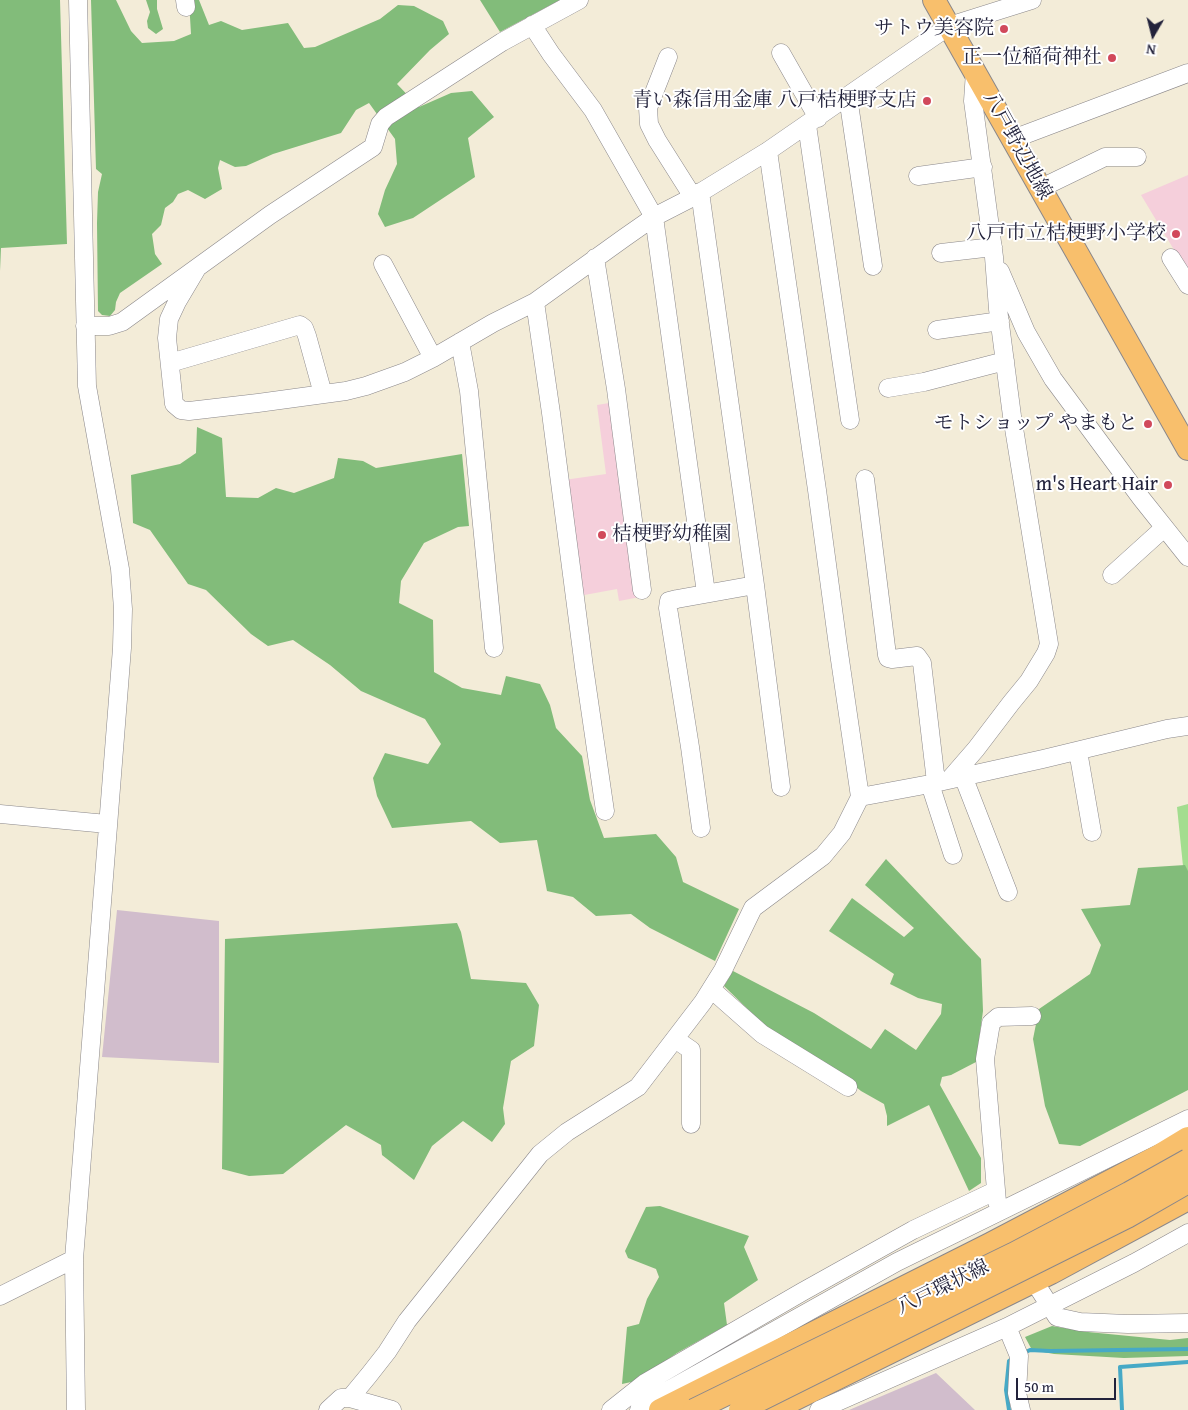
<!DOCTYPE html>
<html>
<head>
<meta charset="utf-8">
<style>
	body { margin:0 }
	#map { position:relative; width:1188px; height:1410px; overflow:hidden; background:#f3ecd8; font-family:"Gentium Book Plus",serif }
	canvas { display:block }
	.north { position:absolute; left:1128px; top:10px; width:50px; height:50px; -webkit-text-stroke:4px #fff; paint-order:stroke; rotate:188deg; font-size:14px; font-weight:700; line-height:20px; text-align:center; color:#22223b }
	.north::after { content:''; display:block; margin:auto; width:18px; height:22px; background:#22223b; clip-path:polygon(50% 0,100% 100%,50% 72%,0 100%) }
	.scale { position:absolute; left:1016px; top:1378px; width:100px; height:22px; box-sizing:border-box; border:2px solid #22223b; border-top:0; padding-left:6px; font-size:15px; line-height:18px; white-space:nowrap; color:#22223b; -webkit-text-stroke:4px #fff; paint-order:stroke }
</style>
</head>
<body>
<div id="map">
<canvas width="1188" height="1410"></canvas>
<div class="north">N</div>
<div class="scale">50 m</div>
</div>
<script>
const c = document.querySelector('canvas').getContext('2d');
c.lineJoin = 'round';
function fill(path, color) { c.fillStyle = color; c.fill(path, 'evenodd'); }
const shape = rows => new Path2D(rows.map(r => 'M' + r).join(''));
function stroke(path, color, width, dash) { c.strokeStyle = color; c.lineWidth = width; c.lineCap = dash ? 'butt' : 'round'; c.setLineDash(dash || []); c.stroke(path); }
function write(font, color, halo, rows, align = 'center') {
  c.font = font + ' "Gentium Book Plus","Noto Serif JP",serif'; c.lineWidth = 4; c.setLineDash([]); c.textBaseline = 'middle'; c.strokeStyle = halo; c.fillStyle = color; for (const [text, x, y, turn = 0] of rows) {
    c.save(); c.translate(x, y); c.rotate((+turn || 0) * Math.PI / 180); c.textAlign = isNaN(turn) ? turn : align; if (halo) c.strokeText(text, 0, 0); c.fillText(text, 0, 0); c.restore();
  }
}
const built = shape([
	[1188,175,1188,273,1141,195],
	[615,402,640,597,619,601,617,589,579,596,564,480,606,474,597,405]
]);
const industrial = shape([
	[117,910,219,921,219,1063,102,1057],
	[936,1373,975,1410,849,1410]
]);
const green = shape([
	[1188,804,1188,874,1184,876,1177,807]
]);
const forest = shape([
	[0,0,60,0,67,244,1,248,0,271],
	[91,0,116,0,131,31,142,43,174,41,191,34,189,0,199,0,209,25,221,21,242,30,288,23,304,48,315,47,380,19,398,5,414,6,443,21,449,34,430,50,397,84,419,107,451,93,472,91,494,117,468,138,475,177,413,218,385,227,378,214,385,190,397,164,395,139,369,103,356,110,341,133,273,154,246,166,235,167,220,160,218,168,222,189,205,199,188,190,178,194,173,202,165,208,161,225,152,234,155,254,162,264,120,293,116,302,115,310,110,316,102,315,98,311,97,223,98,192,102,174,96,169],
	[146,0,157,0,157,9,163,29,156,34,148,28,147,21,150,12],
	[480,0,560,0,500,32],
	[197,427,222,438,226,497,258,498,276,488,294,493,334,478,338,458,363,461,376,468,462,454,469,526,458,527,424,543,401,581,399,603,433,620,434,672,462,688,501,695,506,676,540,684,550,705,556,728,582,756,590,800,604,838,656,834,676,857,683,882,739,909,715,961,650,928,631,914,596,916,573,897,547,891,537,840,500,843,471,821,392,828,377,796,373,778,385,753,428,764,441,744,425,719,361,691,330,665,293,640,268,646,251,634,206,590,188,584,150,530,133,523,131,475,180,464,196,453],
	[886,859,981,959,983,1011,976,1062,951,1075,942,1077,940,1085,981,1158,981,1183,969,1191,929,1105,887,1126,887,1116,884,1104,861,1091,834,1069,767,1028,724,986,733,971,814,1013,871,1049,885,1029,916,1050,941,1014,942,1004,918,998,890,984,894,974,829,931,852,898,904,937,914,928,865,885],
	[1185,865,1188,871,1188,1090,1080,1146,1059,1144,1045,1106,1033,1039,1039,1009,1090,974,1101,945,1081,909,1130,905,1138,868],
	[457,923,461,932,471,979,526,983,539,1005,534,1046,511,1061,503,1108,505,1124,492,1142,463,1121,432,1146,414,1180,382,1155,381,1145,346,1125,283,1174,249,1176,222,1169,225,939],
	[660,1206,749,1236,744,1247,758,1280,724,1303,727,1325,677,1353,636,1381,622,1384,627,1327,639,1324,647,1299,659,1277,656,1269,628,1258,625,1251,646,1207],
	[1052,1326,1088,1332,1170,1340,1188,1338,1188,1356,1124,1358,1054,1354,1032,1350,1025,1337]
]);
const stream = shape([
	[1024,1353,1030,1350,1050,1351,1188,1349],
	[1009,1410,1006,1390,1009,1361,1013,1358],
	[1122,1410,1120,1367,1188,1362]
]);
const minor = shape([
	[185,0,186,7],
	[532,25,551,54,593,110,654,217,706,593],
	[781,53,818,118],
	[668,57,648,108,649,124,657,140,693,197],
	[848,97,873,266],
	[807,125,850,420],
	[1013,139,1188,73],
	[768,151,817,490,838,646,860,797],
	[918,176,983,167],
	[1041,188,1105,157,1137,157],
	[700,192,755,585,781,787],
	[941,253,993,247],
	[595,258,616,389,642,590],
	[1171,258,1188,285],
	[383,264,433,358],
	[196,270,177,302,169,319,167,338,174,404,181,410,189,411,258,403,346,391,366,386,405,372,433,358,493,323,535,302,624,238,654,217,693,197,768,151,949,26,1032,0],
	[1000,271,1026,332,1053,379,1141,498,1188,557],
	[535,302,551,413,584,667,605,811],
	[85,326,109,326,122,322,270,215,373,147,380,124,386,117,502,42,579,0],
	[937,330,1000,321],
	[460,342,469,391,494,648],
	[170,363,300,325,304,328,307,336,323,394],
	[888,388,924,382,1005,361],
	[865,479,887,655,888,658,892,659,917,656,922,663,936,782],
	[1112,575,1164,528],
	[1078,751,1092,832],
	[963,776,1008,892],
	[950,779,976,749,1011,703,1029,681,1046,653,1049,644,1012,416,998,309,994,257,973,101,975,72],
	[930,784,953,855],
	[0,814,107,824],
	[701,828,690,747,668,608,669,601,677,599,755,585],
	[711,989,762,1034,848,1087],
	[675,1039,691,1050,691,1124],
	[997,1202,985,1059,991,1023,998,1017,1032,1016],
	[1039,1289,1057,1317,1080,1322,1128,1324,1188,1323],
	[0,1296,74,1259],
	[1007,1327,1019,1356,1017,1393,1021,1410],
	[350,1398,392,1410],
	[76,1410,74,1259,122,648,123,609,120,569,87,386,78,0],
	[328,1410,341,1398,350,1398,369,1375,387,1352,407,1321,540,1154,567,1132,638,1087,703,1002,723,970,753,908,823,856,842,833,860,797,930,784,1043,759,1167,729,1188,726],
	[611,1410,645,1383,802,1292,913,1230,995,1191],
	[639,1410,649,1401,897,1262,1188,1119],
	[819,1410,1007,1327,1134,1263,1188,1233]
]);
const major = shape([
	[934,0,1188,449],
	[660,1410,990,1244,1160,1155,1188,1138],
	[773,1410,1051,1273,1188,1199]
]);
const majorBridge = shape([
	[694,1410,1013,1254,1129,1193,1188,1160],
	[740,1410,1127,1217,1188,1182]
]);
const markers = [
	[1004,29,5,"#d1495b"],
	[1112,58,5,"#d1495b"],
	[927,101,5,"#d1495b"],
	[1176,234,5,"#d1495b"],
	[1148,424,5,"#d1495b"],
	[1168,485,5,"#d1495b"],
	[602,535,5,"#d1495b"]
];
const poiNames = [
	["サトウ美容院",994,29],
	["正一位稲荷神社",1102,58],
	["青い森信用金庫 八戸桔梗野支店",917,101],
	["八戸市立桔梗野小学校",1166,234],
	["モトショップ やまもと",1138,424],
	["m's Heart Hair",1158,485],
	["桔梗野幼稚園",612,535,"left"]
];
const streetNames = [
	["八戸野辺地線",1017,146,61],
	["八戸環状線",943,1288,-26]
];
fill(built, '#f5cfdb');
fill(industrial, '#d1bdcc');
fill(green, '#a3dd8f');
fill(forest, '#82bc7a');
stroke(stream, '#46a9c6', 4);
stroke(minor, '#8a878a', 19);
stroke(major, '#8a878a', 24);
stroke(minor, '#fff', 18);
stroke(major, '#f8bf6c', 22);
stroke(majorBridge, '#8a878a', 24, []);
stroke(majorBridge, '#f8bf6c', 22);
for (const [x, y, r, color] of markers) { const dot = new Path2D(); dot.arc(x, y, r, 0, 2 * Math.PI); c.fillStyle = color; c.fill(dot); stroke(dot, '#fff', 2); }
write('20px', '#22223b', '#fff', poiNames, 'right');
write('20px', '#22223b', '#fff', streetNames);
</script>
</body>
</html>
